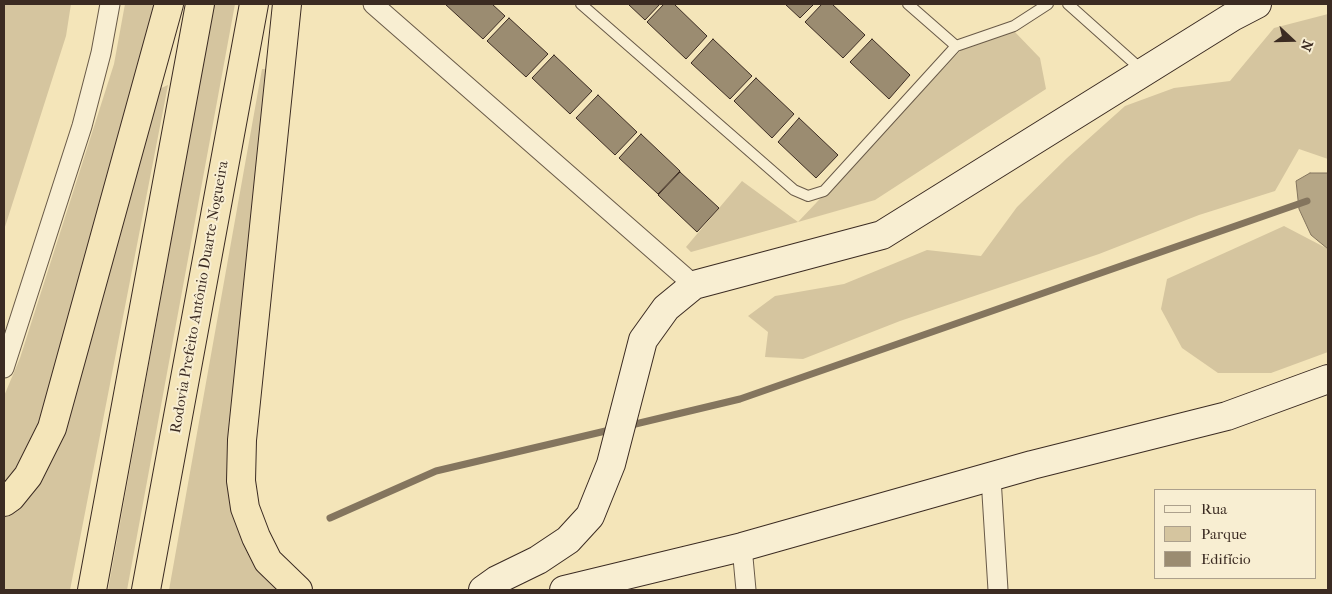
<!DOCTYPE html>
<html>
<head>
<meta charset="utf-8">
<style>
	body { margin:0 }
	#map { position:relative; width:1332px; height:594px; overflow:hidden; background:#f4e5b9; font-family:"IM FELL French Canon",serif }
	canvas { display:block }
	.frame { position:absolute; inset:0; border:5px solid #3b2b22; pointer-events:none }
	.legend { position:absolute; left:1154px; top:489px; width:162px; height:90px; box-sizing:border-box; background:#f8eed2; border:1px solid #aca08c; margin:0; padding:6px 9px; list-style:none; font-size:15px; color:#3b2b22 }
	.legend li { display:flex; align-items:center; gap:10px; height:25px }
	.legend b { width:25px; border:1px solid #aca08c }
	.north { position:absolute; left:1267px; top:15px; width:50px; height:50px; -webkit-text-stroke:4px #f8eed2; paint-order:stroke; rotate:111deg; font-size:14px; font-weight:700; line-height:20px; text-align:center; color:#3b2b22 }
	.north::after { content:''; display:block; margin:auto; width:18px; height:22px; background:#3b2b22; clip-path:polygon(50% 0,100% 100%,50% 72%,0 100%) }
</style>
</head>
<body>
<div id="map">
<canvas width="1332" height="594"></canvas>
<div class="frame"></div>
<ul class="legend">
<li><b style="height:6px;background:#f8eed2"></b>Rua</li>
<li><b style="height:14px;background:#d5c59f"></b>Parque</li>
<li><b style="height:14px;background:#9b8c71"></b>Edifício</li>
</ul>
<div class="north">N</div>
</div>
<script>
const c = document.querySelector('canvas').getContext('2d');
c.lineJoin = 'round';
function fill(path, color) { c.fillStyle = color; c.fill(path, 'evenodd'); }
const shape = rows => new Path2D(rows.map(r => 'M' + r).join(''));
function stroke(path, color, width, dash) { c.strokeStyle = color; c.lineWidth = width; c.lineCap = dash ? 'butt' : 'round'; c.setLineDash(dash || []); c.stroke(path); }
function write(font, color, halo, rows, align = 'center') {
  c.font = font + ' "IM FELL French Canon",serif'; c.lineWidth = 4; c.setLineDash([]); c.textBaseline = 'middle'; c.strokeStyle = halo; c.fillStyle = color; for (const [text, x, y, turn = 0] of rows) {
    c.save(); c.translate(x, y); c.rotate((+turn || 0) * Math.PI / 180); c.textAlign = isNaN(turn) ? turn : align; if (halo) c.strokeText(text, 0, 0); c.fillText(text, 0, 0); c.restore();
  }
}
const green = shape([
	[4,4,71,4,66,36,4,230],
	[125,4,157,4,34,444,4,488,4,396,20,358,114,64],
	[214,4,235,4,127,590,108,590],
	[1328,14,1328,159,1299,149,1275,191,1199,215,1099,254,900,321,803,359,765,357,768,332,748,316,775,296,844,284,927,250,981,256,1017,207,1067,158,1125,106,1174,88,1230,81,1274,28],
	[1013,30,1040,58,1046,89,875,200,798,222,691,252,686,247,742,181,798,222,963,48],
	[262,69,271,69,250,555,276,590,169,590],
	[168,85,70,590,4,590,4,517,15,508,157,90],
	[1284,226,1328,249,1328,352,1271,373,1218,373,1182,348,1161,309,1167,279]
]);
const water = shape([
	[1310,173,1328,173,1328,249,1311,235,1299,209,1296,181,1310,173]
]);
const stream = shape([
	[627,426,740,399,1307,201],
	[330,518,436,471,614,429]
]);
const building = shape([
	[445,4,492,4,505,16,483,39,445,4],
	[628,4,660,4,645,20,628,4],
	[664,4,674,4,707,36,686,59,647,22,664,4],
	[785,4,814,4,800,18,785,4],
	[822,4,832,4,865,35,843,58,805,22,822,4],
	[509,18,548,54,526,77,487,41,509,18],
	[713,39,752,76,730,99,691,63,713,39],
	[872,39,910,75,889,99,850,62,872,39],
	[554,55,592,91,570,114,532,78,554,55],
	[756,78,794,114,772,138,734,101,756,78],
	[598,95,637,132,615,155,576,118,598,95],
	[799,118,838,155,816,178,778,142,799,118],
	[641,134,680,171,658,194,619,158,641,134],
	[680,172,719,208,697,232,658,195,680,172]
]);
const service = shape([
	[581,4,794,190,808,196,824,191,956,46],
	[908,4,956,46,1014,26,1048,4],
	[1068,4,1143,71]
]);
const minor = shape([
	[373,4,694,285],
	[4,368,82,126,101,53,110,4],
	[991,478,998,590],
	[742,547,746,590]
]);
const secondary = shape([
	[483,590,497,580,538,560,568,540,590,516,611,464,643,340,666,308,694,285,882,235,1232,17,1257,4],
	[564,590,742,547,1032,465,1227,416,1328,379]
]);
const motorway = shape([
	[287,4,242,440,241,481,245,508,256,537,268,561,298,590],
	[4,502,11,497,28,476,52,428,169,4],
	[92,590,200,4],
	[146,590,254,4]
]);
const streetNames = [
	["Rodovia Prefeito Antônio Duarte Nogueira",200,297,-80]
];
fill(green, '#d5c59f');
fill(water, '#b5a686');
stroke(water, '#84755e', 1);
stroke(stream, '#84755e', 7);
fill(building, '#9b8c71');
stroke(building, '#3b2b22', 1);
stroke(service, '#695a48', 12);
stroke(minor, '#695a48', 21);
stroke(secondary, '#3b2b22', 30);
stroke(motorway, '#3b2b22', 30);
stroke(service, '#f8eed2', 10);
stroke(minor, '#f8eed2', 19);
stroke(secondary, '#f8eed2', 28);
stroke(motorway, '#f4e5b9', 28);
write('15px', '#3b2b22', '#f8eed2', streetNames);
</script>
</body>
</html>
